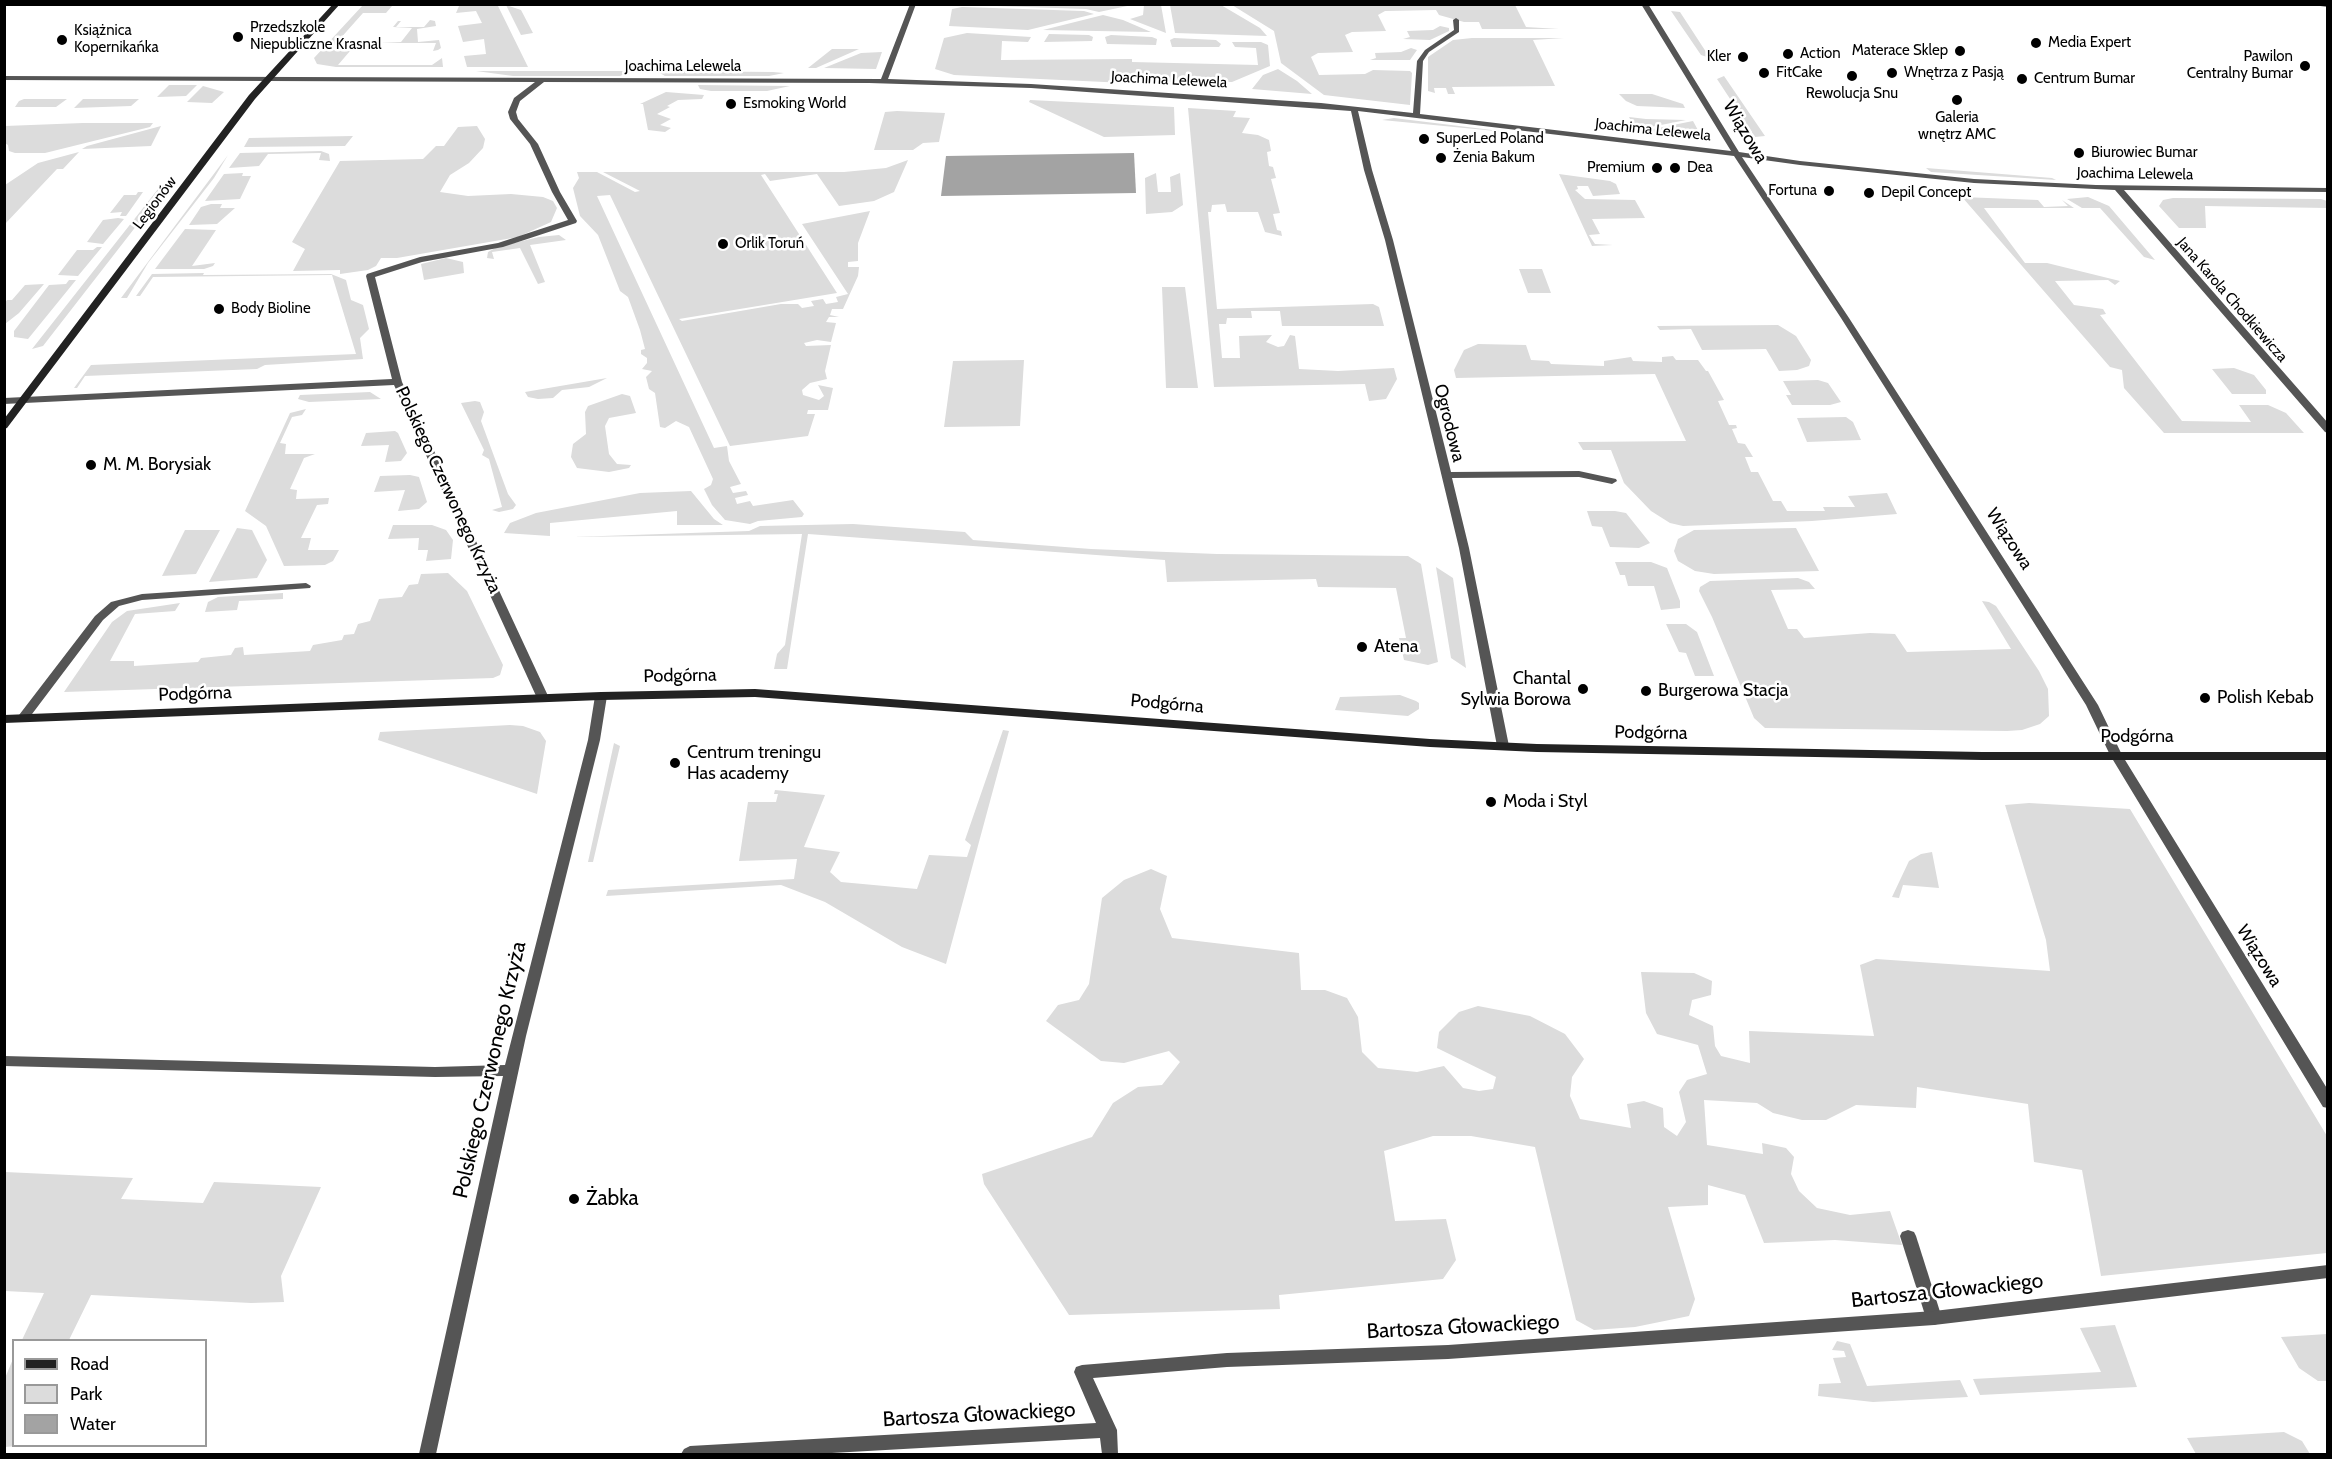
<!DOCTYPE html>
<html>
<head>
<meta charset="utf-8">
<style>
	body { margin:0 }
	#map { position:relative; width:2332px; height:1459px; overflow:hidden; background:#fff; font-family:Cabin,sans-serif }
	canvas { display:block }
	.frame { position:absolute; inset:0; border:6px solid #000; pointer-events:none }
	.legend { position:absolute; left:12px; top:1339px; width:195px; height:108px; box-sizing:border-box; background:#fff; border:2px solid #999; margin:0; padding:8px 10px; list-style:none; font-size:18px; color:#000 }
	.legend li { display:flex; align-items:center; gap:12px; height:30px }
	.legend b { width:30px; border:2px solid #999 }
</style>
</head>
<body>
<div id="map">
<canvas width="2332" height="1459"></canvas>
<div class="frame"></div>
<ul class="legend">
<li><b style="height:8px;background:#222"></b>Road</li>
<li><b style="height:16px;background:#dcdcdc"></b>Park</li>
<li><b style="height:16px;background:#a3a3a3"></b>Water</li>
</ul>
</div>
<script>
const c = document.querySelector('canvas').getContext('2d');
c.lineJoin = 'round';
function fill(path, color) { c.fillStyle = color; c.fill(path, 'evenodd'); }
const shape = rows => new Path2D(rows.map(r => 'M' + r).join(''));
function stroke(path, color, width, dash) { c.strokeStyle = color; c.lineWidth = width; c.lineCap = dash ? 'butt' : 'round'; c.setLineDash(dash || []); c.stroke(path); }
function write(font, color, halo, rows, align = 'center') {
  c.font = font + ' Cabin,sans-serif'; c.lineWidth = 5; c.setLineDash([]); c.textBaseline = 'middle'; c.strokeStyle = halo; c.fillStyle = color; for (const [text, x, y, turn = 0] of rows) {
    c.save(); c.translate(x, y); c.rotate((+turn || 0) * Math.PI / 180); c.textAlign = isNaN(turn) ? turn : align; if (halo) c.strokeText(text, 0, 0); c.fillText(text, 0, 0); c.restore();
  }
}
const green = shape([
	[497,4,528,67,467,67,464,56,486,54,484,39,463,42,458,26,482,23,476,11,456,13,459,6,392,6,386,13,363,13,330,50,350,51,338,65,432,65,442,58,443,67,336,67,317,64,314,58,363,5],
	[506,5,521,10,533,33,521,35],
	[967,5,1132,5,1099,12,1086,9],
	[1144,5,1161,5,1166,33,1130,19,1143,15],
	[1170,5,1221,5,1260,28,1267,36,1175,33],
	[1232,5,1515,5,1526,27,1559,29,1482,29,1479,22,1464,22,1439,15,1436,10,1385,11,1378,15,1386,31,1352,32,1345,35,1353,52,1318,53,1311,57,1319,75,1365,74,1373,70,1410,71,1412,73,1410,105,1324,95,1281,63,1274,31],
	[962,7,1084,11,1094,14,1028,30,949,26,952,9],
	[1671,11,1680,12,1710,58,1701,55],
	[1103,15,1123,20,1151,32,1043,30],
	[430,20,435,21,436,26,417,29,418,42,439,40,441,48,438,50,433,51,436,43,380,43,401,42,412,28,393,27,398,21,401,21,396,27,424,27],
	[1440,26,1449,28,1449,31,1430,40,1403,39,1410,37,1407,31,1433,30],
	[967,33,1031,37,1028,42,1002,41,1001,60,1132,59,1132,62,1258,65,1256,48,1235,47,1232,42,1261,42,1268,45,1270,66,1232,82,1217,82,1216,86,1212,87,954,75,935,69,944,38],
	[1049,34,1089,35,1093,37,1092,41,1044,42],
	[1111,35,1152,37,1157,39,1156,45,1107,44,1105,37],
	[1174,38,1216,40,1221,44,1219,47,1172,47,1170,40],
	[1472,38,1564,38,1533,40,1555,86,1452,87,1455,94,1448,94,1446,88,1434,88,1435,93,1428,91,1428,57,1453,40],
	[1411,48,1417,50,1410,60,1370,60,1376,58,1375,53,1401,52],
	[832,49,859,49,816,68,808,68],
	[882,52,876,69,824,68,861,53],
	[1278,69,1297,81,1312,94,1252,89,1263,75],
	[476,71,632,71,620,76,513,76],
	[665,71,773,72,784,73,769,76,665,76,660,73],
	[1724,76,1765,136,1755,137,1717,79],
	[169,85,197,85,186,96,157,97],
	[698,85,790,86,767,91,711,91,700,89],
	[203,86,224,92,212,103,187,102],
	[666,92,704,95,702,99,678,100,667,106,670,107,657,114,671,119,660,125,671,128,665,132,648,130,643,104,640,104],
	[1619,94,1652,94,1683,104,1685,108,1637,106,1626,101],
	[24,99,67,99,56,107,15,107,19,101],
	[83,99,139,99,131,106,74,108],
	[1030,100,1174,107,1175,135,1104,137,1029,102],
	[1188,108,1236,111,1233,117,1250,118,1242,133,1258,135,1269,140,1271,151,1267,152,1269,166,1273,167,1276,178,1271,179,1280,213,1273,214,1277,230,1281,231,1282,236,1265,232,1258,212,1227,212,1225,204,1212,205,1211,212,1208,212,1217,309,1373,304,1379,307,1384,326,1282,326,1280,311,1251,311,1252,318,1227,318,1226,324,1219,324,1222,358,1240,358,1239,336,1272,335,1266,342,1278,347,1284,346,1290,335,1295,336,1299,369,1338,371,1394,368,1397,379,1386,399,1369,401,1365,384,1214,387],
	[897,111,945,113,939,142,923,143,913,150,874,150,885,112],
	[1629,117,1646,119,1686,120,1636,130],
	[1394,118,1516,133,1382,120],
	[1693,121,1699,132,1689,137,1638,132],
	[83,123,153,123,150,127,45,153,15,153,9,151,8,145,5,143,5,126],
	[161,126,151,146,82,149,87,146],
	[477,126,485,139,483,148,469,163,450,175,440,192,468,196,511,194,543,197,553,201,557,208,551,222,518,237,397,258,381,258,376,266,368,270,340,274,340,270,293,271,305,249,292,242,340,161,423,159,436,146,444,146,458,127],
	[353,136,345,146,244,147,249,138],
	[321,151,329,154,330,161,319,160,321,153,268,154,259,166,229,168,240,153],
	[79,152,63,169,57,169,5,224,5,185,38,163],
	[228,155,214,178,148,263,127,298,121,298],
	[908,160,894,192,874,201,839,206,817,174,770,181,765,174,761,175,837,293,679,319,682,321,781,304,798,304,802,308,814,306,811,301,823,299,826,304,838,302,836,297,848,294,802,224,870,211,858,243,858,261,848,262,848,267,859,267,858,276,843,309,832,309,830,315,839,317,829,317,826,322,836,323,831,342,817,340,804,343,806,346,831,345,825,371,827,379,810,383,802,390,803,395,819,400,824,396,818,385,833,388,828,410,808,410,807,414,815,414,808,436,730,446,610,195,597,196,714,448,727,446,729,461,741,484,730,487,733,493,746,491,748,495,735,498,737,504,750,501,753,506,793,500,804,514,802,517,758,521,750,524,725,520,712,505,704,489,711,485,713,479,689,427,676,421,665,428,660,427,655,393,649,389,646,377,652,371,642,369,647,363,647,358,641,354,641,350,645,349,640,330,628,297,620,291,598,235,580,216,573,188,579,178,577,172,597,172,635,192,640,191,603,172,844,172,886,168],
	[1926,168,2052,178,2056,180,1931,172],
	[243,173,242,176,251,176,240,199,205,201,224,174],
	[1156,173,1158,192,1171,192,1170,177,1180,173,1183,205,1172,212,1146,214,1145,178],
	[1559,174,1610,181,1616,184,1620,194,1593,196,1588,186,1577,186,1578,189,1575,190,1585,199,1635,200,1645,218,1592,219,1600,234,1589,235,1595,244,1613,245,1592,246],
	[158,189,158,198,43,346,32,349],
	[138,192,143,192,126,216,120,216,122,212,110,213,124,195,136,195],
	[1962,197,2038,200,2044,207,2068,206,2062,200,2074,208,1984,208,2025,263,2047,263,2120,281,2115,285,2108,280,2055,281,2074,305,2103,309,2106,314,2100,315,2182,421,2251,422,2239,405,2268,405,2286,413,2304,433,2164,433,2124,388,2122,370,2110,367],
	[2088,197,2109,206,2155,260,2144,257,2100,208,2082,208,2067,199],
	[2173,198,2321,199,2327,201,2327,208,2205,206,2206,228,2179,228,2159,206,2163,200],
	[211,204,222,204,220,208,235,208,217,224,189,225,201,207],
	[118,218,124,219,103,244,87,242,103,220],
	[185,229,216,230,192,266,215,263,213,266,204,269,155,269],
	[559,235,566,240,530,245,545,282,538,284,520,248,492,252,494,259,487,258,488,252,497,247,539,237],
	[97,247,102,247,78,276,58,275,77,250,93,250],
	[446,258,463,262,464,273,424,280,421,264],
	[1519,269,1542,269,1551,293,1528,293],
	[204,273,203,275,331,274,346,280,351,300,363,305,369,329,360,338,363,359,265,365,257,369,85,376,77,388,74,388,91,365,356,354,332,275,153,277,140,296,136,296,152,274],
	[69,280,76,280,28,339,14,337,14,331,49,285,66,284],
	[44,284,19,313,5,324,5,303,7,300,12,300,25,285],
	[1162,287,1185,287,1198,388,1166,388],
	[1778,325,1796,336,1811,360,1809,366,1797,370,1779,371,1766,349,1702,350,1691,329,1660,330,1657,326],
	[1478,344,1526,345,1531,360,1549,361,1551,364,1604,366,1604,361,1631,357,1633,361,1662,362,1662,357,1673,356,1676,360,1698,360,1706,371,1708,371,1724,400,1718,401,1729,425,1736,425,1737,428,1732,429,1738,443,1745,444,1753,457,1745,457,1751,472,1758,472,1773,501,1781,501,1787,511,1825,511,1823,507,1855,507,1848,496,1887,493,1897,514,1812,521,1683,526,1670,523,1651,511,1624,483,1611,450,1583,450,1578,442,1686,441,1655,374,1456,378,1454,370,1464,350],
	[1024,360,1020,426,944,427,953,361],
	[2234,368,2254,375,2266,390,2266,394,2232,394,2212,369],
	[607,378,589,387,562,390,553,398,538,399,528,397,525,392],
	[1818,380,1828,383,1841,402,1830,405,1792,405,1786,395,1791,395,1783,381],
	[370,392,381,399,309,402,298,399,300,395],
	[622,394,630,396,636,413,609,418,605,426,609,454,617,464,631,465,629,468,609,472,577,468,571,457,573,444,586,434,585,412,588,406],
	[475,401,480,402,484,412,481,421,508,494,516,505,513,509,499,512,492,510,502,507,489,459,482,455,484,450,461,403],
	[306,409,302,415,292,417,280,443,286,444,285,454,315,454,304,458,290,489,297,490,296,499,329,498,328,504,317,505,301,538,311,538,308,550,339,550,333,561,325,565,284,566,266,526,245,511,290,413],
	[1846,417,1853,422,1861,440,1807,442,1797,418],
	[395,431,398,433,407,453,401,461,385,462,389,445,361,446,366,433],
	[410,475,419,477,427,502,419,509,398,511,405,490,374,492,380,476],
	[691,491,714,519,723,525,677,525,677,511,550,523,550,536,504,533,510,523,536,513,640,493],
	[1587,511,1615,511,1626,513,1650,543,1639,548,1610,547,1602,527,1592,526],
	[853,524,965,532,973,540,1091,549,1217,554,1408,556,1421,564,1438,662,1428,665,1404,660,1399,638,1406,638,1396,588,1318,587,1316,579,1167,582,1165,560,808,534,787,669,774,669,777,654,785,645,802,534,573,537,749,531,760,526],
	[393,525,432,525,446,530,453,540,451,559,426,561,428,550,418,550,419,538,388,539],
	[237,528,252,530,267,560,257,578,209,582],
	[1796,528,1819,571,1714,574,1695,571,1678,561,1674,551,1678,539,1694,530],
	[185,530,220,530,196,574,162,576],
	[1615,562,1651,562,1667,568,1680,601,1680,608,1661,610,1654,586,1628,586,1625,575,1620,575],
	[1436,567,1453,578,1466,668,1451,658],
	[448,573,467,591,503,665,500,675,493,678,64,692,112,622,127,611,180,603,175,611,135,614,110,661,134,661,134,666,198,662,201,658,231,655,235,648,243,647,244,655,310,651,313,645,342,640,344,635,354,634,358,624,370,621,379,599,402,597,409,585,418,584,421,574],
	[1798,578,1809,582,1815,589,1771,590,1788,629,1797,629,1804,638,1870,633,1895,634,1907,652,2011,649,1982,601,1989,602,1996,606,2039,671,2048,689,2049,716,2040,724,2022,730,2007,731,1765,728,1754,718,1712,617,1699,591,1700,587,1710,581],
	[283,593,283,599,239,601,237,610,205,612,208,602,218,597],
	[1666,624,1686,624,1697,632,1714,676,1695,676,1686,653,1679,652],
	[1400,695,1416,701,1419,703,1419,709,1408,716,1335,710,1340,697],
	[510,725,523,726,540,732,546,741,537,794,378,740,380,732],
	[1003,730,1009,731,946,964,902,947,825,902,781,885,606,896,608,890,794,879,797,859,739,861,748,802,776,802,778,794,774,794,775,790,825,795,804,847,840,852,830,872,841,882,917,889,929,855,967,857,971,845,965,840],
	[614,743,620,746,593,862,588,862],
	[2029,803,2130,809,2327,1136,2327,1253,2101,1276,2082,1170,2034,1162,2028,1104,1917,1087,1916,1108,1856,1105,1826,1120,1802,1120,1773,1113,1757,1103,1704,1100,1707,1145,1763,1154,1762,1143,1786,1148,1794,1157,1791,1174,1799,1191,1817,1208,1850,1215,1890,1211,1902,1245,1835,1240,1764,1243,1745,1195,1708,1185,1708,1205,1668,1207,1695,1299,1689,1316,1635,1327,1594,1330,1576,1320,1535,1147,1471,1136,1433,1136,1384,1151,1395,1221,1446,1219,1456,1260,1443,1279,1279,1295,1280,1309,1069,1315,984,1184,982,1174,1092,1137,1113,1103,1138,1087,1162,1085,1180,1062,1169,1051,1124,1063,1101,1061,1046,1021,1058,1005,1079,1000,1089,984,1102,898,1124,880,1151,869,1167,876,1160,909,1172,938,1299,953,1301,990,1325,990,1347,998,1358,1017,1362,1052,1378,1068,1417,1072,1444,1066,1463,1088,1479,1091,1493,1089,1496,1077,1437,1048,1439,1032,1459,1012,1478,1006,1530,1016,1565,1034,1584,1059,1572,1077,1570,1096,1580,1119,1631,1128,1627,1104,1644,1101,1663,1108,1664,1127,1677,1136,1686,1122,1679,1092,1687,1080,1707,1074,1698,1045,1657,1034,1646,1013,1641,972,1694,973,1712,981,1711,995,1692,1000,1689,1015,1713,1026,1715,1046,1721,1056,1750,1063,1749,1031,1874,1036,1860,965,1876,959,2050,971,2046,940,2005,805],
	[1932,852,1939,888,1903,885,1899,898,1892,897,1909,861,1921,854],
	[5,1172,133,1178,121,1199,203,1203,214,1182,321,1187,281,1276,284,1302,251,1303,91,1295,69,1340,22,1340,44,1293,5,1291],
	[2115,1325,2137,1387,1980,1395,1973,1379,2101,1372,2080,1328],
	[2327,1334,2327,1381,2318,1381,2299,1368,2281,1337],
	[1837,1341,1850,1344,1867,1386,1960,1380,1968,1397,1873,1402,1818,1396,1819,1384,1841,1383,1833,1358,1846,1357,1844,1351,1832,1350],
	[13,1359,14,1446,19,1446,5,1447,5,1378],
	[2284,1432,2302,1441,2310,1454,2196,1454,2187,1438]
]);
const water = shape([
	[1134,153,1136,193,941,196,946,156]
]);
const lane = shape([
	[1908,1230,1914,1232,1916,1236,1942,1318,1940,1323,1934,1325,1928,1323,1926,1318,1900,1236,1902,1232,1908,1230]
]);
const street = shape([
	[910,4,916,4,888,79,1031,84,1321,103,1413,113,1417,61,1425,50,1454,30,1453,20,1456,18,1459,20,1459,32,1429,52,1423,61,1420,114,1731,151,1641,4,1648,4,1739,152,1800,161,1974,179,2096,185,2328,188,2328,192,2124,190,2328,423,2328,433,2325,432,2115,190,1974,183,1800,165,1742,157,1849,318,2098,705,2122,755,2328,1090,2328,1108,2323,1107,2110,755,2086,705,1841,318,1734,156,1358,111,1372,170,1393,240,1451,472,1579,471,1616,479,1617,481,1612,484,1579,477,1452,478,1469,548,1509,746,1503,750,1497,746,1459,548,1385,240,1364,170,1351,111,1031,88,869,83,544,82,520,101,516,112,518,119,538,144,560,192,577,221,576,223,503,247,422,262,375,277,402,382,549,698,543,702,537,698,394,385,4,404,4,398,392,379,366,276,367,274,420,257,498,243,568,220,552,192,530,144,510,119,508,112,514,98,535,82,4,80,4,76,881,79,910,4],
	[2317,4,2328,4,2328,7,2320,6,2317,4],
	[306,583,311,586,310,588,142,600,119,606,103,620,26,722,18,722,16,719,95,616,111,602,142,594,306,583],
	[601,692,607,696,600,740,526,1036,436,1454,419,1454,503,1076,435,1077,4,1066,4,1056,435,1067,505,1065,588,740,595,696,601,692],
	[2328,1265,2328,1278,1934,1325,1448,1359,1227,1367,1093,1378,1117,1430,1118,1454,1102,1454,1100,1438,814,1454,681,1454,684,1449,690,1446,1096,1423,1074,1372,1076,1367,1082,1365,1227,1353,1448,1345,1934,1311,2328,1265]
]);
const secondary = shape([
	[333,4,340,4,255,99,7,428,4,429,4,419,249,95,333,4],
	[755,689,1430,739,1537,744,1982,752,2328,752,2328,760,1982,760,1537,752,1430,747,755,697,601,700,4,723,4,715,601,692,755,689]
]);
const markers = [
	[238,37,6,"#000"],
	[62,40,6,"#000"],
	[2036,43,6,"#000"],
	[1960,51,6,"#000"],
	[1788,54,6,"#000"],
	[1743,57,6,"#000"],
	[2305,66,6,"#000"],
	[1764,73,6,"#000"],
	[1892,73,6,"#000"],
	[1852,76,6,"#000"],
	[2022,79,6,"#000"],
	[1957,100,6,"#000"],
	[731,104,6,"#000"],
	[1424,139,6,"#000"],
	[2079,153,6,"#000"],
	[1441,158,6,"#000"],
	[1657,168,6,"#000"],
	[1675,168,6,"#000"],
	[1829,191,6,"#000"],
	[1869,193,6,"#000"],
	[723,244,6,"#000"],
	[219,309,6,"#000"],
	[91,465,6,"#000"],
	[1362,647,6,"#000"],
	[1583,689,6,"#000"],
	[1646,691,6,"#000"],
	[2205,698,6,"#000"],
	[675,763,6,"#000"],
	[1491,802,6,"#000"],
	[574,1199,6,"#000"]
];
const farPoinames = [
	["Przedszkole",250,28],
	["Niepubliczne Krasnal",250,45],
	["Książnica",74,31],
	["Kopernikańka",74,48],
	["Media Expert",2048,43],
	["Materace Sklep",1948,51,"right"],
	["Action",1800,54],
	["Kler",1731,57,"right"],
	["Pawilon",2293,57,"right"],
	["Centralny Bumar",2293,74,"right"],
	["FitCake",1776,73],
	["Wnętrza z Pasją",1904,73],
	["Centrum Bumar",2034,79],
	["Rewolucja Snu",1852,94,"center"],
	["Esmoking World",743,104],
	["Galeria",1957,118,"center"],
	["wnętrz AMC",1957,135,"center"],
	["SuperLed Poland",1436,139],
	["Biurowiec Bumar",2091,153],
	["Żenia Bakum",1453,158],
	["Premium",1645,168,"right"],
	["Dea",1687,168],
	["Fortuna",1817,191,"right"],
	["Depil Concept",1881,193],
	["Orlik Toruń",735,244],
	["Body Bioline",231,309]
];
const farStreetnames = [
	["Joachima Lelewela",683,67],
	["Joachima Lelewela",1169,80,3],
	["Joachima Lelewela",1653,130,6],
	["Joachima Lelewela",2135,174,1],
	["Legionów",155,203,-53],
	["Jana Karola Chodkiewicza",2232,300,49]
];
const streetNames = [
	["Wiązowa",1745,132,59],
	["Ogrodowa",1449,423,76],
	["Polskiego Czerwonego Krzyża",448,490,65],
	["Wiązowa",2009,539,57],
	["Podgórna",680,676,-1],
	["Podgórna",195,694,-2],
	["Podgórna",1167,704,5],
	["Podgórna",1651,733,1],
	["Podgórna",2137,737],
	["Wiązowa",2259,956,58]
];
const poiNames = [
	["M. M. Borysiak",103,465],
	["Atena",1374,647],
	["Chantal",1571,679,"right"],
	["Sylwia Borowa",1571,700,"right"],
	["Burgerowa Stacja",1658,691],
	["Polish Kebab",2217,698],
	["Centrum treningu",687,753],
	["Has academy",687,774],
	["Moda i Styl",1503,802]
];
const nearStreetnames = [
	["Polskiego Czerwonego Krzyża",490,1070,-77],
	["Bartosza Głowackiego",1947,1291,-6],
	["Bartosza Głowackiego",1463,1327,-3],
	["Bartosza Głowackiego",979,1415,-3]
];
const nearPoinames = [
	["Żabka",586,1199]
];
fill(green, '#dcdcdc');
fill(water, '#a3a3a3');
fill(lane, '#555');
fill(street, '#555');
fill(secondary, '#222');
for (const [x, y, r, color] of markers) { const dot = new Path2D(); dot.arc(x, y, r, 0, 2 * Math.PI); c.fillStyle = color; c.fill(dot); stroke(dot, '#fff', 2); }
write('15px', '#000', '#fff', farPoinames, 'left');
write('15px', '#000', '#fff', farStreetnames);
write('18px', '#000', '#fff', streetNames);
write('18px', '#000', '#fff', poiNames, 'left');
write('21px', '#000', '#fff', nearStreetnames);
write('21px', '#000', '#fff', nearPoinames, 'left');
</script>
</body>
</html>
